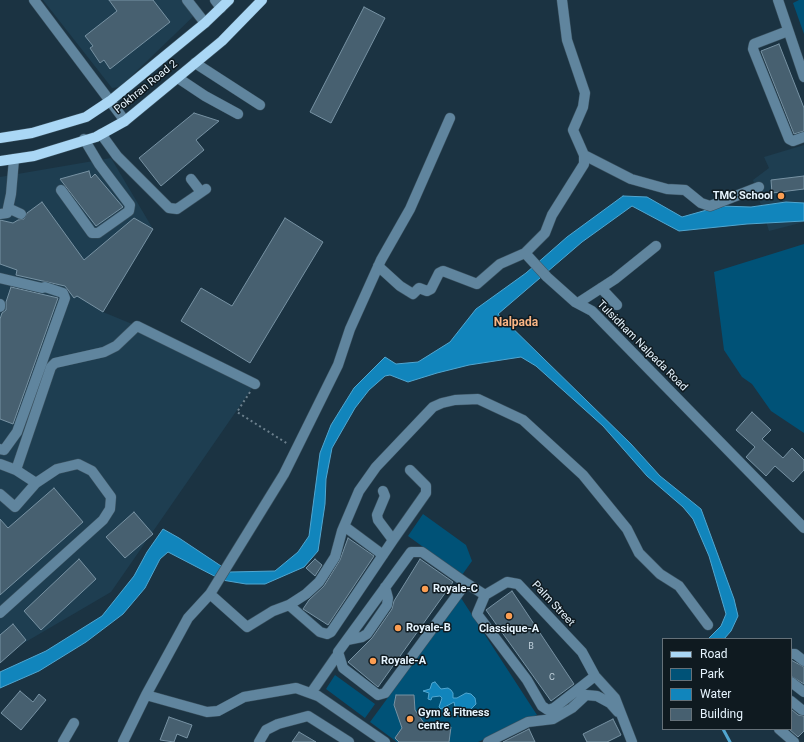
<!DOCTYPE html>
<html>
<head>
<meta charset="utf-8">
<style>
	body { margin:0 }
	#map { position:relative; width:804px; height:742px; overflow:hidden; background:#1b3342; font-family:Roboto,sans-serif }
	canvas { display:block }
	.legend { position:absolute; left:662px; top:638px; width:130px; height:92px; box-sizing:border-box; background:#0f1a20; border:1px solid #657179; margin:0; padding:5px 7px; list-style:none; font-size:12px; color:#e6f4fe }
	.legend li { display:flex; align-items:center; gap:8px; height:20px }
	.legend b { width:20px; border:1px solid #657179 }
</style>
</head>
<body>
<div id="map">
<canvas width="804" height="742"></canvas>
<ul class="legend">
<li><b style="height:5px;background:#aad7f5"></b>Road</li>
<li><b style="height:11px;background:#005277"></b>Park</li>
<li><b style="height:11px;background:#1185bc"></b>Water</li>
<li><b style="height:11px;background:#476070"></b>Building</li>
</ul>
</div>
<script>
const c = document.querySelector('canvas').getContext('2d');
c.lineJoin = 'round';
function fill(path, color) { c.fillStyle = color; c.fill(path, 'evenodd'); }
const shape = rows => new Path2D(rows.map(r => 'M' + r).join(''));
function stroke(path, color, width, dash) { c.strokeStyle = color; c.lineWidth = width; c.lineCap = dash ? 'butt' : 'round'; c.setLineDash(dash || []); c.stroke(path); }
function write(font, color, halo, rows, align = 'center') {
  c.font = font + ' Roboto,sans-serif'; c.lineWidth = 3; c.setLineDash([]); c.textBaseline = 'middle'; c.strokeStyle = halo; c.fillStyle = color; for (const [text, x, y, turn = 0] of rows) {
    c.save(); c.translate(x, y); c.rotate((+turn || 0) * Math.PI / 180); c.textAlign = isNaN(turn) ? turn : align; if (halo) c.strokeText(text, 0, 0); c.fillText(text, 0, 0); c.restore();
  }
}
const built = shape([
	[43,0,194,0,201,9,120,87,112,88],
	[804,145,804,222,769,231,753,180,769,168,764,157],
	[111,158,153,229,103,312,137,326,255,384,111,592,0,657,0,177]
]);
const green = shape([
	[799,0,804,0,804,34,793,3],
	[804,244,804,433,771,411,752,384,742,377,724,350,714,272],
	[423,514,466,545,472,561,462,575,408,536],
	[461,598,537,715,478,742,397,742,370,722],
	[335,675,375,704,365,718,326,689]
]);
const water = shape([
	[623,196,647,197,682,217,721,206,751,207,786,202,804,203,804,221,747,224,679,231,632,206,582,242,498,314,631,444,660,476,701,509,734,599,738,616,731,631,724,639,708,639,721,626,726,614,709,556,693,519,683,507,647,476,603,426,536,366,521,357,469,365,437,373,408,382,390,375,385,376,369,390,355,408,332,448,326,479,325,504,318,551,304,567,265,584,246,584,222,580,168,552,160,559,145,588,123,614,86,642,39,671,0,688,0,672,46,651,102,616,134,576,147,552,163,529,179,538,230,572,275,571,298,552,309,536,320,453,331,425,354,388,385,357,396,364,418,362,450,342,476,309,526,273,567,237,623,196],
	[435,682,441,689,448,688,451,690,453,693,453,698,457,698,466,693,471,694,475,698,476,704,471,709,466,710,461,708,459,710,455,707,454,702,441,709,439,707,442,698,440,696,432,697,431,700,428,699,429,693,423,691,430,689,432,683,435,682]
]);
const stream = shape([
	[723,729,730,742]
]);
const building = shape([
	[109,0,153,0,170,22,110,69,104,60,100,63,90,48,93,46,85,36,117,11,109,0],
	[364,7,385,18,331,123,310,112,364,7],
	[779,44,804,108,804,131,794,134,761,51,779,44],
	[194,113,219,121,196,140,204,150,161,186,139,158,194,113],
	[89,171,91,178,95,174,123,207,96,226,60,179,89,171],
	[804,176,804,189,772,193,771,180,804,176],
	[42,202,84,260,134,218,153,229,103,312,77,296,74,298,65,286,16,275,17,270,0,264,0,220,13,223,18,220,24,219,27,213,42,202],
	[285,218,323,242,250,363,181,321,201,288,232,306,285,218],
	[11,287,58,298,13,424,0,419,0,319,2,313,6,310,6,302,11,287],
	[752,412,771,430,762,439,783,458,792,448,804,460,804,470,793,482,775,466,766,476,746,457,755,447,736,430,752,412],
	[54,488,83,522,0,595,0,519,8,528,54,488],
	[134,512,153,534,125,558,106,537,134,512],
	[348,538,374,556,328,625,303,609,309,600,324,586,340,560,348,538],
	[79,559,96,579,41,630,24,611,79,559],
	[315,559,322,565,315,576,306,568,315,559],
	[420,559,453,582,378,687,348,662,372,638,392,609,394,601,420,559],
	[512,591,574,684,551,701,486,610,512,591],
	[13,624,26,640,0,663,0,635,13,624],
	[791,660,804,667,804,684,791,676,791,660],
	[20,691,33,702,39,694,46,700,21,730,1,713,20,691],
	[396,695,414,695,415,710,424,723,438,729,451,727,449,742,399,742,395,738,402,728,394,705,396,695],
	[791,709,798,715,804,716,804,731,798,737,789,729,791,729,791,709],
	[169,717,192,725,187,738,177,734,174,742,160,740,169,717],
	[613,719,621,735,607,742,587,742,583,734,613,719],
	[529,729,535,742,503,742,529,729],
	[299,732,316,742,292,742,299,732]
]);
const path = shape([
	[250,392,237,412,288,444]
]);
const minor = shape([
	[34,0,125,121],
	[187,0,205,23],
	[215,0,221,8],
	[562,0,567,40,585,93,583,107,573,130,584,155,631,179,667,189,685,190,701,203,710,206,759,187],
	[778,0,804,77],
	[788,31,754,44,753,49,789,139,793,141,804,137],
	[195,63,260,105],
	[178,78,205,96,238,114],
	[101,134,117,156,169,208,177,209,206,189],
	[191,179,201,192],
	[61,190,92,233,98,233,129,211,130,205,99,164,84,139],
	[8,208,21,214],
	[0,214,7,213,8,208,11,194,14,159],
	[525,253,547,277,575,302,592,311,804,528],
	[378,266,400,286,413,294,419,288,427,291,431,289,439,273,443,271,477,284,500,264,525,253,545,233,552,215,584,164,584,155],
	[0,278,42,288,45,287,63,293,65,298,17,432,4,450,0,449],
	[601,288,617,305],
	[578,303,615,279,656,246],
	[0,304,0,307],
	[0,464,16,470,36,483,57,469,78,464,92,471,111,497,110,509,103,520,0,613],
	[16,470,51,367,55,363,104,352,116,346,137,326,255,384],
	[0,494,15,507,36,483],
	[344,526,383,555],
	[393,540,426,493,426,486,410,470],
	[466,583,422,552,411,552,338,652,343,668,378,695,385,693,466,583,485,595,507,582,518,584,582,652,595,676,615,698,632,742],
	[210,594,247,627,273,611,289,605,306,594,319,582,335,557,342,531,359,491,376,467,433,407,442,403,455,400,478,399,523,420,583,475,627,529,639,553,660,574,679,586,708,625],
	[485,595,477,614,527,680,542,706,548,710,554,708,595,676],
	[289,605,320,632,327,634,331,632,393,540,378,520,377,515,385,496,383,491],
	[347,640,362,637,367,634,387,605,388,598,385,587],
	[791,654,795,654,804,661],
	[791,682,804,692],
	[311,693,336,657],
	[146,695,188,618,210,594,284,474,338,365,350,329,381,260,410,209,450,118],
	[791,701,802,710,804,710],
	[779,729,794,742],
	[63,742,74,723],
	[123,742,146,695,207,712,218,711,244,697,296,688,318,696,385,742],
	[259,742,266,730,278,724,308,716,349,742],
	[488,742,528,722,553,719,572,708,586,695,597,696,610,703,618,712]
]);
const major = shape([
	[0,138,32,133,86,117,110,101,205,23,229,0],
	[0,161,34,156,96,137,125,121,222,41,262,0]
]);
const markers = [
	[781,196,4,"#fc9e52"],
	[425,589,4,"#fc9e52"],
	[509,616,4,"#fc9e52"],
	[398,628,4,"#fc9e52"],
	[373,661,4,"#fc9e52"],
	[410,719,4,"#fc9e52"]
];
const numberNames = [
	["B",531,647],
	["C",552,678]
];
const streetNames = [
	["Pokhran Road 2",146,87,-39],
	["Tulsidham Nalpada Road",642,346,45],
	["Palm Street",553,604,47]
];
const poiNames = [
	["TMC School",773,196,"right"],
	["Royale-C",433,589],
	["Royale-B",406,628],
	["Classique-A",509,629,"center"],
	["Royale-A",381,661],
	["Gym & Fitness",418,713],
	["centre",418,726]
];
const neighbourhoodNames = [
	["Nalpada",516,323]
];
fill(built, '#1e3e51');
fill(green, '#005277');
fill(water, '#1185bc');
stroke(water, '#51a6d0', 1);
stroke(stream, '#51a6d0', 3);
fill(building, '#476070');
stroke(building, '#7792a3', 1);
stroke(minor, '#3b5260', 11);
stroke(major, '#3b5260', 11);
stroke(path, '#6c808d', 2, [2, 3]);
stroke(minor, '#60859e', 10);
stroke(major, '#aad7f5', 10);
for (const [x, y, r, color] of markers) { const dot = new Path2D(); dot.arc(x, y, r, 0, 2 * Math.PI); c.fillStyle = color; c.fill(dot); stroke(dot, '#0f1a20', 1.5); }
write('9px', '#becfda', null, numberNames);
write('11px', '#e6f4fe', '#0f1a20', streetNames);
write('bold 11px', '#e6f4fe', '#0f1a20', poiNames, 'left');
write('bold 12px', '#f8b585', '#0f1a20', neighbourhoodNames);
</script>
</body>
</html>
